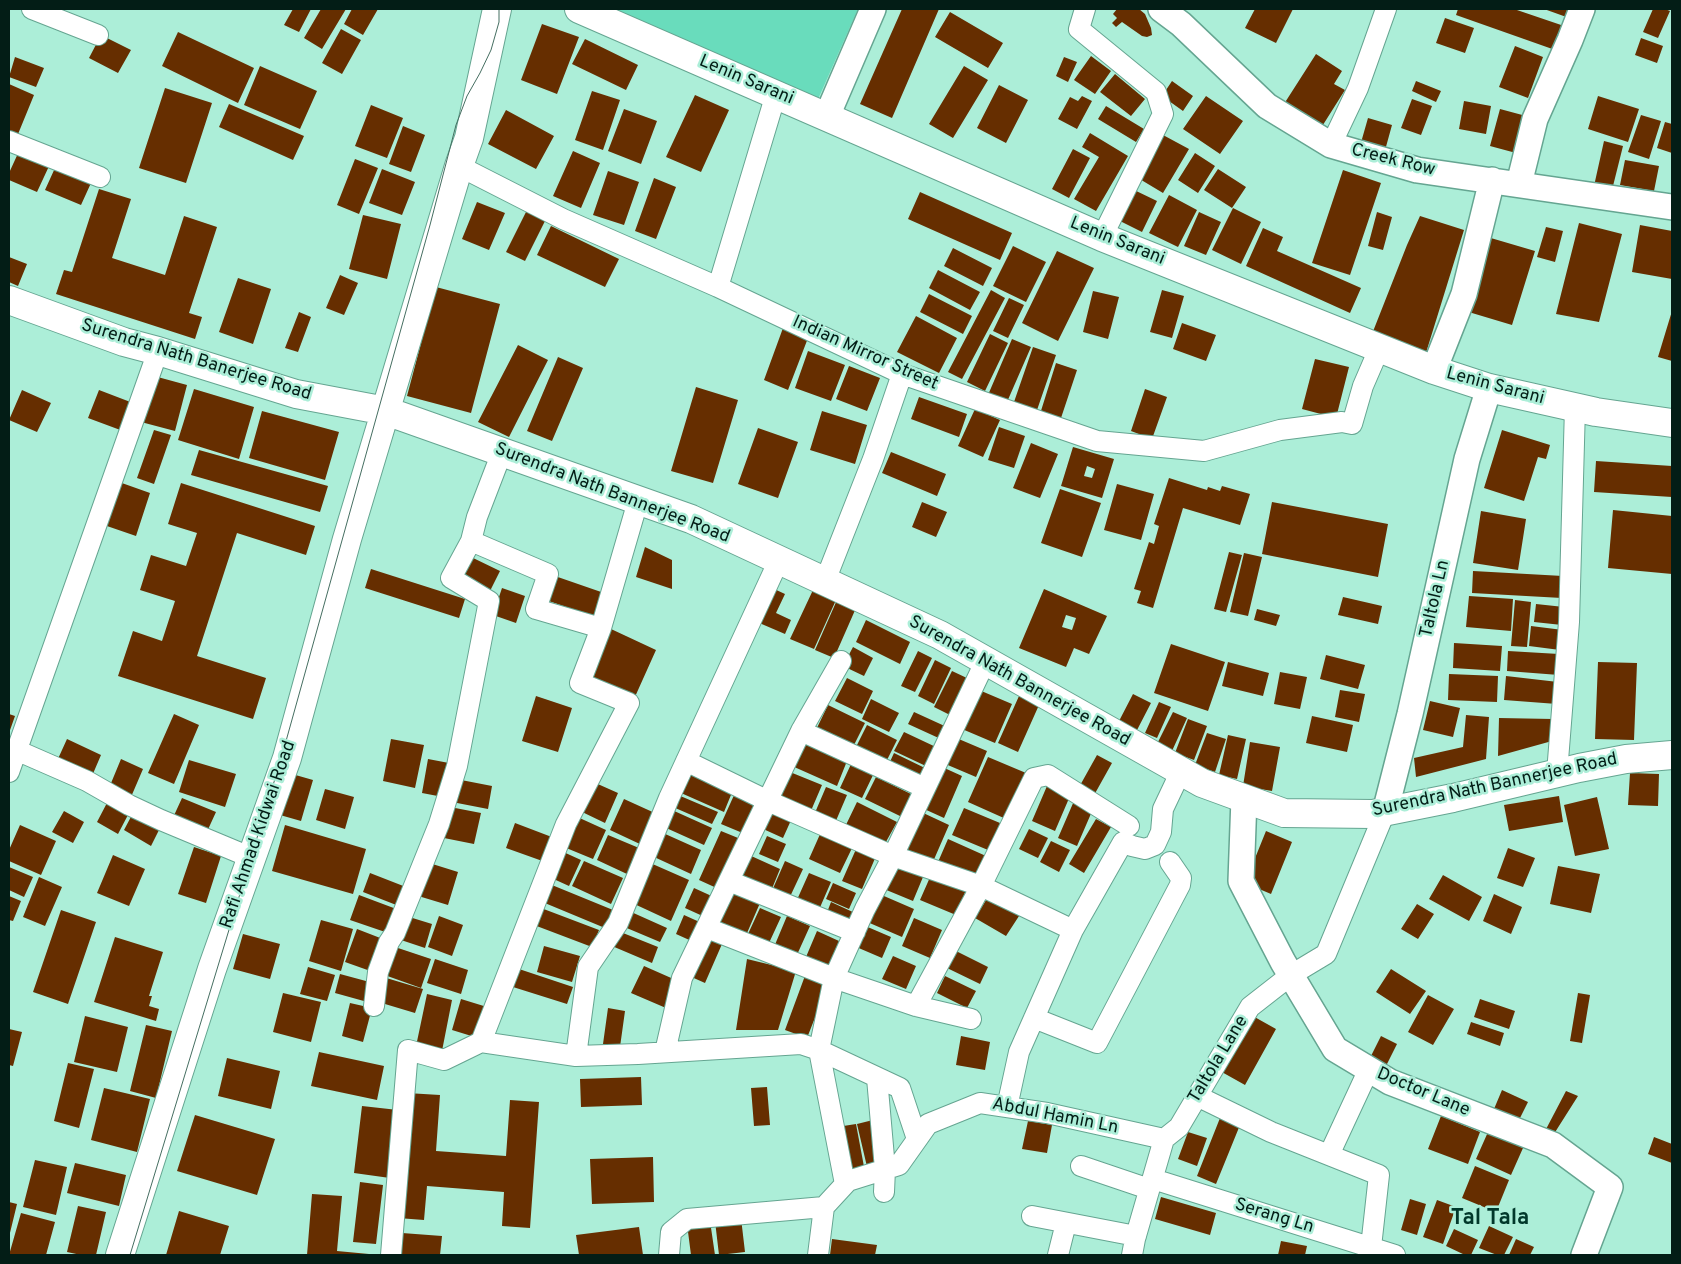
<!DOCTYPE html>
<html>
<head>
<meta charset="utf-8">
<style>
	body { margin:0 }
	#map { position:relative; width:1681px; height:1264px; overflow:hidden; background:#aceed8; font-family:Overpass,sans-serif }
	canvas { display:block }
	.frame { position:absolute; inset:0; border:10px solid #031d16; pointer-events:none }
</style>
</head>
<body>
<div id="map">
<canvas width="1681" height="1264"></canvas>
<div class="frame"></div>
</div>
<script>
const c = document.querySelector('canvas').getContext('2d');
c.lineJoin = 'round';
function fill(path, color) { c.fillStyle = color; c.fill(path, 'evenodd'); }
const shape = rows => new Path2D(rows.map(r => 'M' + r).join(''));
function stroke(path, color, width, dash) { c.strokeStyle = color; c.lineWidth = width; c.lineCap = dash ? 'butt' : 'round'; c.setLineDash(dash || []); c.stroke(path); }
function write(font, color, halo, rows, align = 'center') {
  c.font = font + ' Overpass,sans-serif'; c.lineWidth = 5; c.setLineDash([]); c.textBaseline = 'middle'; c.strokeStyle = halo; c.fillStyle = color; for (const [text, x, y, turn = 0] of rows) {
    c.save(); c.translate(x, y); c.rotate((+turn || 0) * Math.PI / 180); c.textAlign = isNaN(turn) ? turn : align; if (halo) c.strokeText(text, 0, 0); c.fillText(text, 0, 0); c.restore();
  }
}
const green = shape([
	[597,9,858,9,815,106]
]);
const building = shape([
	[293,9,311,9,299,32,284,25],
	[321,9,346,9,322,49,304,38],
	[352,9,378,9,363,35,344,24],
	[902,9,939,9,892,118,860,104],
	[1117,9,1139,9,1145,14,1151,28,1152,35,1147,37,1142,36,1122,22,1116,27,1112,23,1117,18,1113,14],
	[1255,9,1293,9,1276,43,1245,28],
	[1458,9,1514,9,1567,27,1558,51,1456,15],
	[1544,9,1576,9,1572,19],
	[1653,9,1665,9,1670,11,1658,38,1643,32],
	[950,12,1003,43,988,68,935,37],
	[1445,18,1474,28,1465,53,1436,43],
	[542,24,579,37,557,94,521,80],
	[341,29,361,40,342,74,322,63],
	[178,32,254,68,238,103,162,66],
	[101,35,131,50,118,73,89,58],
	[1641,38,1663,46,1657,63,1635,55],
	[585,39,638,65,626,90,572,64],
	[1515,46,1543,57,1528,98,1499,87],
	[1316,54,1342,71,1334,84,1345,90,1321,128,1284,104],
	[1091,56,1111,71,1095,94,1074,80],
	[15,57,44,68,36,87,9,77],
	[1064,57,1077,62,1068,82,1056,76],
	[260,66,317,91,300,129,244,105],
	[964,66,988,80,953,138,929,124],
	[1115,74,1145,99,1131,116,1100,92],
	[1172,81,1193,96,1183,111,1162,96],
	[1416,81,1441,91,1436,102,1412,91],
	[9,84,34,95,16,139,9,136],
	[999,85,1028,100,1006,143,977,128],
	[165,88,212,103,186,183,139,168],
	[592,91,620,100,603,150,575,140],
	[695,95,729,110,701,172,666,157],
	[1082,96,1092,101,1077,129,1058,119,1070,97,1078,101],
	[1206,96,1243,121,1220,154,1183,129],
	[1598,96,1639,109,1628,142,1588,129],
	[1412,99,1432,106,1421,135,1401,128],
	[1464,101,1491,106,1486,134,1459,129],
	[229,104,304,136,293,160,219,127],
	[371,105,403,118,387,158,355,146],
	[1106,106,1144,129,1136,142,1098,119],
	[624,109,657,121,641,164,608,151],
	[1500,109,1526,116,1516,153,1490,146],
	[506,110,554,136,536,169,488,144],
	[1641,115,1661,121,1649,159,1628,152],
	[1368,118,1392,125,1384,154,1360,146],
	[1665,122,1672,124,1672,153,1657,148],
	[403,126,425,135,411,172,389,164],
	[1090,133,1128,156,1096,211,1074,199,1099,157,1082,147],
	[1163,135,1189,149,1163,193,1138,178],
	[1604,141,1623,146,1612,190,1594,186],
	[20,149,50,164,37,192,9,180,9,173],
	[1073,149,1090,158,1069,198,1052,189],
	[573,151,600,163,581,208,553,196],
	[1195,153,1215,166,1198,193,1178,180],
	[355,159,378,168,359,214,337,205],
	[1625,160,1659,166,1654,191,1620,185],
	[55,168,91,183,81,205,45,190],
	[382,169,415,182,402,215,369,203],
	[1218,169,1246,187,1232,208,1204,190],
	[1343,170,1381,183,1350,275,1312,263],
	[608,171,639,182,624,225,593,215],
	[654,178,676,187,656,239,635,231],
	[1130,188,1157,201,1142,232,1116,219],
	[99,189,131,199,112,258,165,275,184,216,217,227,189,313,202,317,195,339,56,294,64,270,72,272],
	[920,192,1012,233,1000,260,908,219],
	[1169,195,1197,210,1178,247,1149,233],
	[477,202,505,213,489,250,462,239],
	[1233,208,1261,222,1241,264,1212,250],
	[527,210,546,219,525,261,506,252],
	[1199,212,1221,222,1206,255,1184,246],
	[1377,212,1392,217,1383,250,1368,246],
	[363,215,401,224,387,279,349,269],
	[1420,216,1464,230,1425,356,1372,334,1407,245],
	[1579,223,1622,234,1599,322,1556,314],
	[1640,225,1672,231,1672,279,1632,272],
	[551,226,619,259,605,287,537,255],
	[1546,227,1563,231,1555,262,1537,257],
	[1263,228,1283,237,1277,251,1361,288,1350,313,1246,266],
	[1484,236,1535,251,1512,325,1462,310],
	[1013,246,1046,262,1026,302,993,286],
	[953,248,992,268,983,286,944,266],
	[1057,251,1094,268,1058,341,1022,323],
	[9,257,27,264,18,286,9,282],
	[938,270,980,292,970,310,929,288],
	[340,275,358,283,344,315,326,308],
	[238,278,271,289,253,344,219,332],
	[436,287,500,304,471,413,407,396],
	[991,290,1005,298,962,379,948,372],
	[1162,290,1184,296,1172,338,1150,332],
	[1093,291,1119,297,1108,339,1083,332],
	[929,294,972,316,963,334,920,312],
	[1009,298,1024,305,1008,338,993,331],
	[1672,311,1672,361,1658,357],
	[299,312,311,317,298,352,285,348],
	[916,316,957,338,939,373,897,352],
	[1182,323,1216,335,1206,361,1173,349],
	[783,328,808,338,788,390,764,380],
	[990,334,1008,343,985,391,967,382],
	[1012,339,1031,347,1007,402,988,395],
	[518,345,548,360,509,437,478,422],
	[1033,347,1056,355,1037,410,1014,402],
	[808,351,845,365,831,401,795,388],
	[558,357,583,368,552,441,527,431],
	[1315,359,1349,367,1336,418,1302,409],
	[1056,363,1077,370,1060,421,1040,414],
	[849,366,880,378,867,411,836,399],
	[154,376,187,385,175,431,141,422],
	[696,387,738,400,713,483,671,471],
	[194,389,254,407,239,459,178,440],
	[1145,389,1167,397,1152,439,1131,431],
	[22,390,51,403,37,432,9,420],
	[99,390,133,403,123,431,88,418],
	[919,397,967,414,959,437,911,419],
	[975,409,1000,420,983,457,958,446],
	[262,411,339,432,325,480,249,458],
	[822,411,867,425,855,464,810,450],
	[999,427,1025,436,1014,468,988,460],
	[758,428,798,442,778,498,738,484],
	[154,430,171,435,154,484,137,478],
	[1502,430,1550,445,1546,459,1538,457,1524,501,1484,488],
	[1031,443,1058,454,1040,498,1013,488],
	[1073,447,1114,459,1102,498,1061,486],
	[1087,466,1095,469,1092,478,1084,476],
	[199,450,328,486,320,512,191,475],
	[891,452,946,474,937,496,882,473],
	[1596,461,1672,466,1672,497,1594,492],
	[1169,478,1207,490,1208,487,1220,491,1222,486,1250,494,1240,525,1183,508,1153,608,1137,603,1141,591,1134,589,1149,542,1154,544,1159,526,1154,524],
	[119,482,150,493,136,536,104,525],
	[181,483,315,526,306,555,237,533,197,656,266,678,253,719,118,676,133,631,162,641,175,601,140,590,151,555,186,566,197,533,168,524],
	[1117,484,1154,494,1141,540,1104,530],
	[1060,489,1101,503,1082,557,1041,543],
	[922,502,947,512,936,537,912,527],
	[1272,502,1388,524,1378,577,1262,554],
	[1613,510,1672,516,1672,574,1608,568],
	[1481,511,1526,519,1518,570,1473,563],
	[645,547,672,560,672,589,636,577],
	[1229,552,1242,555,1226,612,1214,609],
	[1244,553,1262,557,1248,616,1230,612],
	[469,556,500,571,490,591,459,576],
	[371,569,465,599,459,618,365,588],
	[1473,571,1563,576,1562,598,1472,593],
	[552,575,604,593,595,617,543,599],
	[502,588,525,596,516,623,493,615],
	[772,588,785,594,776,613,791,620,785,634,757,622],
	[1044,589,1107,616,1089,654,1074,648,1066,667,1019,648],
	[1066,615,1076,618,1072,630,1062,627],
	[813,590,836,600,814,649,790,639],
	[1469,596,1513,599,1511,631,1466,627],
	[1343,597,1382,606,1378,624,1338,615],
	[837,600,856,608,834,658,815,650],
	[1515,600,1531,602,1527,647,1511,646],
	[1536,604,1564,607,1562,625,1534,622],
	[1257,609,1280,615,1276,626,1254,620],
	[866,620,910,642,900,664,856,642],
	[1531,626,1563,630,1560,650,1529,646],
	[611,629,656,650,634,699,588,679],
	[1454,643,1502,646,1500,671,1453,668],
	[1171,644,1225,662,1208,711,1154,693],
	[853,647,873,658,864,676,843,666],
	[918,651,932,658,915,692,901,686],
	[1508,651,1559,654,1559,675,1507,671],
	[1326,655,1365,665,1358,689,1320,679],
	[935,660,951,668,934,704,918,696],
	[1228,662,1269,673,1263,696,1222,686],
	[1598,662,1637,663,1634,740,1595,739],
	[952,671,969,679,950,715,934,707],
	[1280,672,1307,677,1300,709,1274,704],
	[1449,674,1498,676,1497,702,1448,700],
	[1506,676,1558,682,1557,704,1504,700],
	[847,678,873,691,862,714,835,701],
	[979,690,1012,704,995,743,962,729],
	[1340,690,1365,694,1359,722,1335,717],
	[1133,694,1151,703,1136,732,1118,723],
	[536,696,572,708,558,752,522,741],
	[1019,696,1039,705,1018,752,998,743],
	[871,699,899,713,889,732,862,719],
	[1430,701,1460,708,1453,737,1423,730],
	[1159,702,1171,707,1157,738,1145,733],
	[828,705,865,723,852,749,815,732],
	[914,712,949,728,943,740,908,724],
	[1173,712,1187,718,1172,751,1157,744],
	[9,714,15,716,9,733],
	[174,714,199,725,174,784,148,773],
	[1466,715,1489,717,1486,759,1416,777,1414,758,1463,747],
	[1312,716,1353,725,1347,752,1306,743],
	[1499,718,1553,719,1552,741,1498,756],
	[1188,719,1207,726,1194,760,1175,753],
	[867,725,897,740,885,764,855,749],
	[904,732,938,748,928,767,894,751],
	[1207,733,1226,739,1215,772,1195,765],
	[1228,735,1246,739,1237,779,1219,775],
	[954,737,987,751,976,777,943,763],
	[67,739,101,755,92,776,57,761],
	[391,739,424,745,415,788,383,781],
	[803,742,847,761,837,786,792,766],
	[1250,742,1280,747,1272,791,1243,786],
	[894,753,929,770,923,783,888,766],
	[1097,755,1112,763,1093,797,1078,789],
	[988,757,1026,773,1006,819,968,802],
	[121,759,143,769,131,797,109,788],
	[428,759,449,763,443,797,422,793],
	[189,760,236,774,225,807,179,792],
	[852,762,874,773,862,798,840,788],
	[940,766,962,776,944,818,922,808],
	[785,770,822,785,810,813,774,798],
	[691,771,733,790,724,812,681,793],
	[1630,773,1659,774,1658,806,1628,805],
	[292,774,313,780,301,821,280,815],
	[876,777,913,795,902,817,865,799],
	[456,779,492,786,488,809,452,802],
	[591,781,618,793,605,823,578,810],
	[1047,786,1070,796,1055,831,1032,821],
	[826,787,847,795,835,823,814,815],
	[325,789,354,797,345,829,316,820],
	[735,793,759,804,745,834,721,824],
	[678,795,718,812,712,824,673,807],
	[1559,796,1563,822,1509,831,1504,805],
	[1597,797,1609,849,1575,856,1564,805],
	[182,798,216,812,205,836,171,822],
	[624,799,657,814,642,845,610,830],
	[108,801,129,813,118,834,97,822],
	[1074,801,1093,809,1077,846,1058,838],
	[857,802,897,822,882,849,844,829],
	[450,807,481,813,474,844,444,838],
	[769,808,792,818,783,838,761,828],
	[964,808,1000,823,988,850,952,835],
	[672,810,712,828,704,845,664,827],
	[64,811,84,822,73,843,52,832],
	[919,811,949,825,932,864,901,851],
	[133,813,160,828,151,846,124,830],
	[573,815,606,830,593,859,559,845],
	[1096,819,1111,827,1084,873,1069,864],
	[515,823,557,839,548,863,506,848],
	[20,825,56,841,41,875,9,861,9,850],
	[285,825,366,849,353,894,272,871],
	[1029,829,1048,838,1038,858,1019,849],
	[721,831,743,840,721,890,699,880],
	[1266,831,1292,842,1271,894,1245,883],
	[821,832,853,846,840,873,809,859],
	[663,833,701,850,691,874,652,856],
	[608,835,639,848,627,874,597,860],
	[767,836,786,844,778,862,759,854],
	[948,839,986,856,976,879,938,862],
	[1051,841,1070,850,1059,872,1040,862],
	[194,847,221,856,206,903,178,894],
	[857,847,876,856,862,889,842,881],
	[1508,848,1535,858,1523,887,1497,878],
	[559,850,581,860,569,886,547,876],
	[113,855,145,869,129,906,97,893],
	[749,855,780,869,769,896,737,882],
	[584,861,623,878,611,904,572,886],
	[785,861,803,869,788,901,771,893],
	[426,862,458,872,448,905,415,895],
	[648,862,689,880,671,921,630,902],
	[894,865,923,877,913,901,884,889],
	[1558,866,1600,874,1591,913,1550,904],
	[9,867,33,877,24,897,9,890],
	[370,873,411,889,404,908,363,892],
	[809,873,831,882,818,912,796,902],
	[931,875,966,890,956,915,920,900],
	[1443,875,1482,897,1469,921,1429,899],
	[39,877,62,887,45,926,23,917],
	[547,883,613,910,605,928,540,901],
	[833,883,856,893,849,909,826,899],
	[694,888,716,898,707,918,685,908],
	[732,891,760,903,744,940,717,928],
	[877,893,914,909,902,937,865,921],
	[1494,894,1522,907,1511,934,1483,921],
	[359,895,399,910,391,934,350,920],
	[9,896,21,901,13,921,9,920],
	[988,897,1019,916,1006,936,975,918],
	[831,902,855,913,850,925,826,915],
	[1417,904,1434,914,1418,939,1401,929],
	[541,908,599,930,592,947,534,925],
	[760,908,781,917,769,943,748,934],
	[61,910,96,922,68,1004,33,992],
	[629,911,667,928,660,942,622,926],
	[684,915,704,924,696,943,676,934],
	[406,916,432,924,425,948,398,939],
	[439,916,463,925,452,956,428,947],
	[787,916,810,926,796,957,774,947],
	[914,918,942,930,930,958,902,946],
	[321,920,353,929,341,971,309,961],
	[863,925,891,937,882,958,854,946],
	[357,929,388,941,376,973,345,962],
	[618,931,658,947,652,963,612,946],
	[817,931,839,941,828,967,806,957],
	[243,934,280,944,270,979,233,969],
	[115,937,163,952,149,996,152,996,149,1006,159,1009,156,1021,94,1002],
	[704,937,722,944,705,983,687,975],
	[389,945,431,959,421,988,379,973],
	[544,946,580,956,572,982,537,972],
	[956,951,988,967,980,984,947,968],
	[893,956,916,966,906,989,882,979],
	[435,959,468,970,461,994,427,983],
	[747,959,796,971,778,1030,736,1030],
	[644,966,678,981,666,1008,631,993],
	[308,967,335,975,327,1001,300,994],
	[519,969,573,987,567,1004,513,987],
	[1391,969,1426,991,1410,1014,1376,992],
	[806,973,829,982,807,1038,785,1030],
	[340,974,377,984,371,1003,335,993],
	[945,976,976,991,967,1008,937,993],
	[383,977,423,989,415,1013,375,1001],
	[283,993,321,1002,311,1042,273,1032],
	[1578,993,1590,995,1582,1043,1570,1041],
	[427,994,452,1000,441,1056,415,1051],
	[1428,995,1454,1009,1433,1045,1408,1032],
	[461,999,487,1007,478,1038,452,1030],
	[1480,999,1515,1011,1509,1029,1474,1017],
	[350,1003,372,1008,363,1042,342,1036],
	[608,1008,625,1011,620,1047,603,1044],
	[1251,1015,1276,1029,1245,1085,1220,1071],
	[85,1016,128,1027,117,1072,74,1062],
	[1471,1022,1504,1033,1500,1046,1467,1034],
	[146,1025,172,1031,156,1098,130,1091],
	[9,1029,22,1032,13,1066,9,1065],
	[961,1036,990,1042,985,1070,956,1065],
	[1381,1036,1397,1044,1383,1072,1367,1064],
	[319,1052,384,1066,377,1100,311,1086],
	[227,1058,280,1071,271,1109,218,1096],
	[68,1063,94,1069,79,1128,54,1121],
	[641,1077,642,1105,581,1107,580,1079],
	[767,1087,770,1125,754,1126,751,1088],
	[104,1088,150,1099,137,1152,91,1140],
	[1502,1090,1528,1102,1519,1120,1494,1109],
	[1566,1091,1578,1096,1552,1137,1544,1133],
	[407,1093,440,1095,436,1151,506,1156,510,1100,539,1102,530,1228,502,1226,504,1192,427,1186,424,1220,398,1218],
	[362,1106,398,1110,390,1178,354,1173],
	[195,1115,275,1139,257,1195,177,1171],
	[1441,1116,1480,1132,1468,1164,1428,1149],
	[1220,1118,1240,1125,1216,1184,1197,1176],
	[873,1120,884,1167,868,1171,857,1124],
	[1028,1121,1052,1125,1047,1153,1022,1149],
	[856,1124,865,1172,846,1175,837,1127],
	[1188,1132,1207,1138,1197,1166,1178,1159],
	[1488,1132,1523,1148,1511,1175,1476,1159],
	[1654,1137,1672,1144,1672,1163,1648,1154],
	[653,1157,654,1202,592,1204,590,1159],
	[35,1160,67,1167,56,1215,23,1207],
	[75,1163,126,1175,119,1206,67,1193],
	[1475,1166,1509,1180,1496,1212,1462,1198],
	[360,1182,383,1185,376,1244,353,1242],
	[312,1194,342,1196,337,1251,369,1254,369,1255,307,1255],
	[1161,1197,1216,1213,1210,1235,1155,1219],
	[1410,1199,1426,1204,1417,1235,1401,1230],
	[1437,1200,1456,1207,1443,1244,1423,1237],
	[9,1202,17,1204,9,1237],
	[78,1206,106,1212,96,1255,81,1255,67,1252],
	[179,1211,229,1226,220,1255,166,1255],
	[21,1213,55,1222,46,1255,9,1255],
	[741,1218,745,1252,719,1255,715,1221],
	[710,1221,715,1255,691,1255,687,1224],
	[1489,1226,1513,1237,1504,1255,1497,1255,1479,1248],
	[639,1227,643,1255,579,1255,576,1235],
	[1454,1229,1478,1240,1471,1255,1465,1255,1446,1246],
	[402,1233,442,1236,440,1255,400,1255],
	[832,1239,877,1245,875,1255,830,1255],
	[1516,1239,1534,1247,1530,1255,1509,1255],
	[1281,1241,1307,1246,1305,1255,1278,1255]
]);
const minor = shape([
	[32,9,98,35],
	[1085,9,1079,29,1156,92,1163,114,1102,237],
	[9,141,100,177],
	[1331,145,1358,88,1386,9],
	[459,166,563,219,718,287,902,374,1097,441,1204,451,1280,430,1342,422,1352,424,1363,386,1379,349],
	[718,287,776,94],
	[471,541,548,574,536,609,601,628,580,683,629,703,566,824,481,1042],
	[825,581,873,459,902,374],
	[601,628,638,501],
	[801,731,925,788],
	[16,750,87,781,129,805,161,820,252,858],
	[686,761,768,801,893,856,981,886,1073,930],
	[9,772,158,351],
	[1557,773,1569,622,1575,407],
	[729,881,855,932],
	[707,928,834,978,916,1006,971,1019],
	[374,1006,378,972,389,942,395,933,439,824,457,766,489,601,451,578,471,541,477,517,502,452],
	[916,1006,981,886,1034,778,1048,775,1129,826],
	[1034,1018,1097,1043,1180,885,1181,878,1170,862],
	[665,1052,682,978,801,731,841,661],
	[576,1056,588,967,618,923,669,798,779,560],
	[877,1078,885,1169,884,1192],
	[1197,1096,1271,1132,1379,1175,1371,1247],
	[1007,1107,1019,1052,1073,930,1123,842,1132,846,1145,849,1155,845,1161,832,1163,809,1181,771],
	[1329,1155,1369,1069],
	[1081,1166,1149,1189],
	[1153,1179,1395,1255],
	[845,1184,819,1050,834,978,865,909,893,856,986,660],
	[1032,1216,1136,1236],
	[391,1255,408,1050,444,1060,481,1042,576,1056,638,1054,801,1044,819,1050,900,1088,917,1139],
	[669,1255,671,1232,687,1219,824,1207],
	[818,1255,824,1207,848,1181,899,1165,928,1124,980,1103,1047,1113,1164,1139],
	[1058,1255,1066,1223],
	[1132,1255,1135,1239,1164,1139,1179,1127,1250,1007,1291,975,1326,954,1385,812]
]);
const tertiary = shape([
	[1161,9,1181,24,1267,106,1331,145,1417,170,1672,207],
	[827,116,873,9],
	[1519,184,1535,119,1570,40,1582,9],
	[1434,370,1464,294,1492,180],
	[1244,798,1241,881,1283,962,1335,1049,1390,1082,1553,1145,1610,1187,1584,1255],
	[1385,812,1410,714,1467,459,1489,388]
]);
const secondary = shape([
	[579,9,1102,237,1434,370,1489,388,1596,412,1672,423],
	[9,300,124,342,158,351,296,394,386,411,691,519,940,635,1202,783,1284,813,1373,814,1453,798,1579,768,1626,759,1672,755],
	[120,1255,212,969,287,758,347,539,459,166,469,138,497,9]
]);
const tram = shape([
	[130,1255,281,759,430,225,456,125,467,96,480,73,491,50,499,22,499,9]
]);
const streetNames = [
	["Lenin Sarani",746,81,23],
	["Creek Row",1393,161,14],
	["Lenin Sarani",1117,242,22],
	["Indian Mirror Street",865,354,24],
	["Surendra Nath Banerjee Road",196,361,17],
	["Lenin Sarani",1495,387,15],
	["Surendra Nath Bannerjee Road",612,494,21],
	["Taltola Ln",1436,599,-77],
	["Surendra Nath Bannerjee Road",1019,682,29],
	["Surendra Nath Bannerjee Road",1495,786,-12],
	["Rafi Ahmad Kidwai Road",259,835,-71],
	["Taltola Lane",1219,1060,-59],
	["Doctor Lane",1423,1093,23],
	["Abdul Hamin Ln",1055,1117,11],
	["Serang Ln",1274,1217,17]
];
const districtNames = [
	["Tal Tala",1490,1220]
];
fill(green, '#69dcbc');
fill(building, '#662e00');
stroke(minor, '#65a591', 22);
stroke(tertiary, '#65a591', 28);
stroke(secondary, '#65a591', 30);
stroke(minor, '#fff', 20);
stroke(tertiary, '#fff', 25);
stroke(secondary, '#fff', 28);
stroke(tram, '#456e61', 1);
write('18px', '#031d16', '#aceed8', streetNames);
write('bold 22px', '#01382b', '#aceed8', districtNames);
</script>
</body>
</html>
